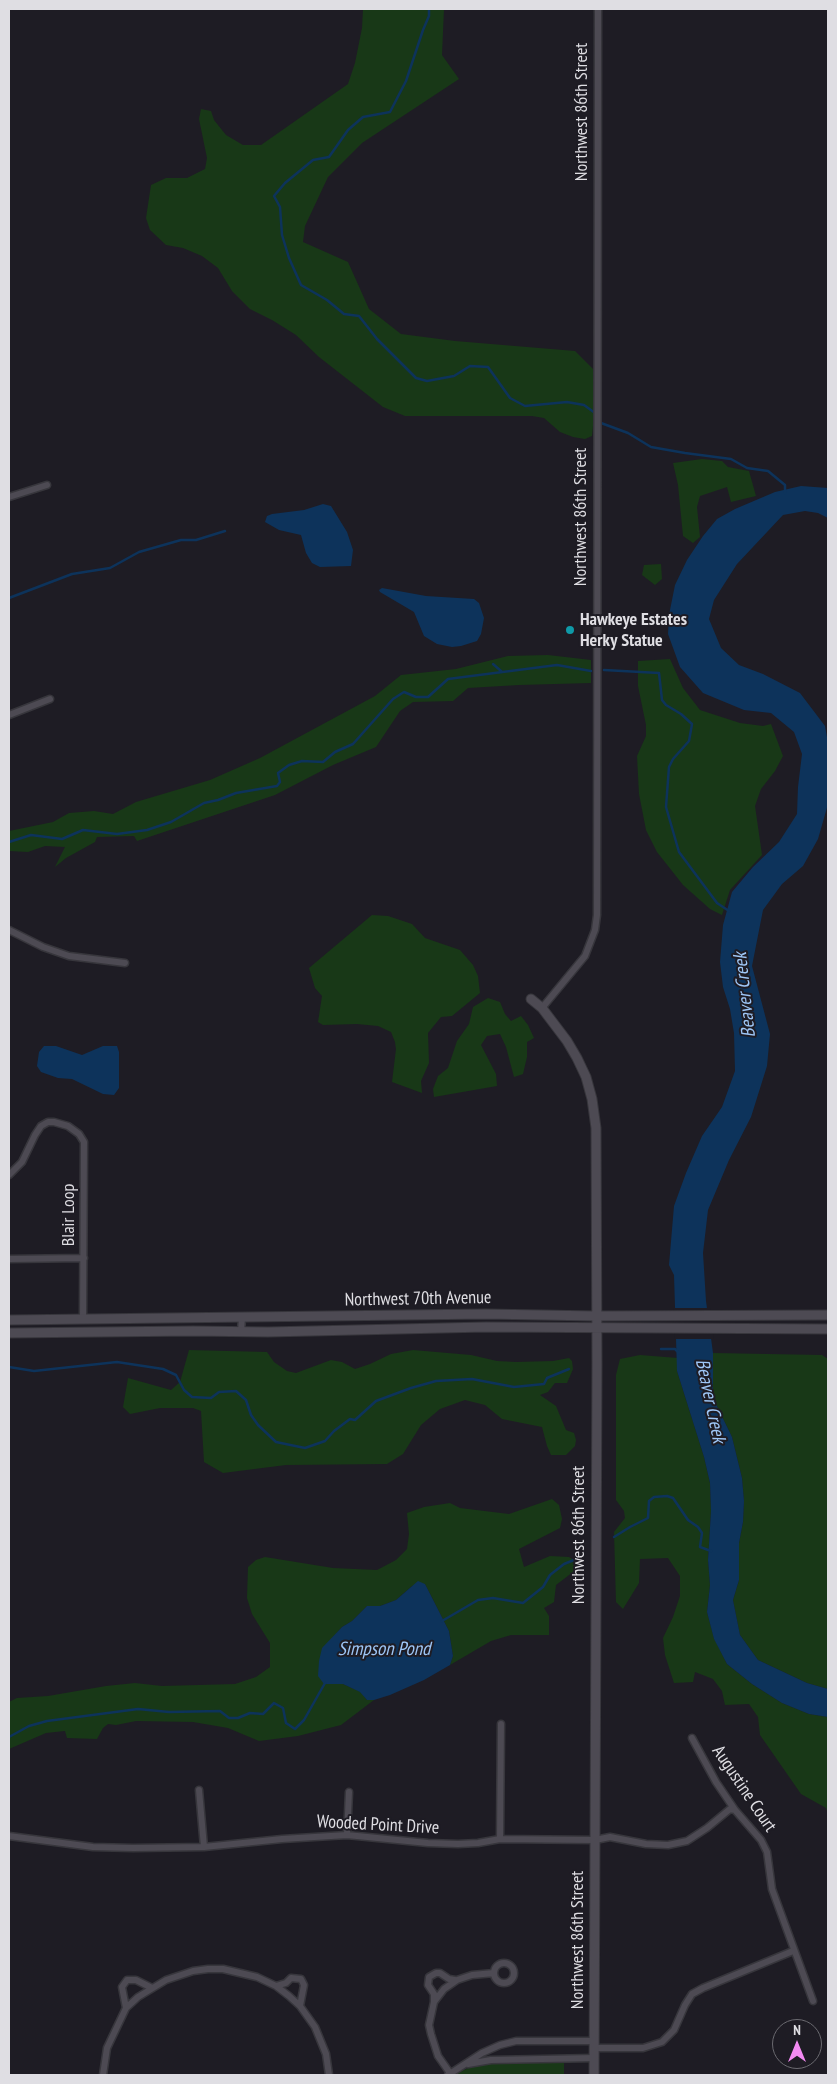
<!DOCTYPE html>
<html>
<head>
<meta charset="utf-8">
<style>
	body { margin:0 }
	#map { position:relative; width:837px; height:2084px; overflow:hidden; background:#1e1c24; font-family:"PT Sans Narrow",sans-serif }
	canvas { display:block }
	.frame { position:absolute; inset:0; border:10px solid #dfdee3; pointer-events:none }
	.north { position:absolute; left:772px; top:2019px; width:50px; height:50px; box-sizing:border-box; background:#1e1c24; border:1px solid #6b6a70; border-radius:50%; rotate:0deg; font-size:14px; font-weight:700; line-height:20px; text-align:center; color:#dfdee3 }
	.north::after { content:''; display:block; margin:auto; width:18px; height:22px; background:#f38af2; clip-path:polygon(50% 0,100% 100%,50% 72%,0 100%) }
</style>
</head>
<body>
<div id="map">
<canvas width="837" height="2084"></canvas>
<div class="frame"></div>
<div class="north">N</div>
</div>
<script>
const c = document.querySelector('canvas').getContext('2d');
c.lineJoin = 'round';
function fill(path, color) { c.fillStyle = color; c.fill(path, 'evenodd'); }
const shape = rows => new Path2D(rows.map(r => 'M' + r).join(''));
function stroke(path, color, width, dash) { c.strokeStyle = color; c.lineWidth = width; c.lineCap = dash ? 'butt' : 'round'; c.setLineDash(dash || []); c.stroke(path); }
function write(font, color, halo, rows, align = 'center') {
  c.font = font + ' "PT Sans Narrow",sans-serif'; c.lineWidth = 4; c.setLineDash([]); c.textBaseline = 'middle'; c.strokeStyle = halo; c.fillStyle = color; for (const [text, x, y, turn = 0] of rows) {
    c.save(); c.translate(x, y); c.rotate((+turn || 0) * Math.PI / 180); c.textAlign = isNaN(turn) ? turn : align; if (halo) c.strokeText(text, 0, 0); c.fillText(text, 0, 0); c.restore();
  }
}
const green = shape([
	[363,9,444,9,442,55,459,79,362,143,328,177,305,226,303,242,348,262,369,309,401,334,455,341,575,351,593,369,595,406,592,436,585,439,573,437,560,432,544,418,532,416,405,416,383,407,319,357,296,335,272,320,250,309,232,291,218,268,202,256,183,248,166,245,150,230,146,218,151,185,166,178,187,178,205,169,207,158,199,119,201,109,211,111,214,120,226,135,243,145,261,145,348,84,355,63,362,28],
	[702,459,722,461,728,467,749,471,756,496,731,502,727,487,700,496,697,507,700,537,693,543,683,536,678,485,673,463],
	[661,564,662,579,655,585,642,575,644,565],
	[548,655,591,660,591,683,519,685,468,688,453,701,413,702,400,711,376,747,333,765,275,795,137,841,134,836,97,837,95,842,66,858,55,867,65,847,45,846,28,852,9,851,9,831,53,822,69,813,94,811,113,814,136,802,210,780,260,758,375,696,401,675,456,669,508,656],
	[670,659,683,688,700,710,740,723,763,726,771,724,783,756,775,771,761,789,755,806,762,855,730,890,722,915,710,909,683,885,657,852,646,830,639,794,637,756,646,736,646,725,638,686,638,661],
	[372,915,388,916,412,924,425,938,460,950,473,965,478,976,480,993,452,1016,441,1017,428,1033,429,1063,421,1081,422,1093,392,1082,396,1049,395,1042,391,1032,378,1026,357,1024,323,1025,318,1022,322,996,315,988,309,968],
	[488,998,500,1002,505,1014,511,1021,521,1016,528,1025,534,1038,527,1042,527,1057,523,1074,514,1077,506,1047,500,1034,487,1036,481,1045,496,1074,497,1086,434,1097,433,1089,438,1076,448,1068,457,1041,469,1024,473,1007],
	[189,1350,267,1352,274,1362,287,1371,296,1373,331,1360,342,1362,355,1369,370,1364,391,1354,413,1350,471,1355,497,1361,516,1362,553,1361,569,1358,572,1361,573,1369,567,1383,555,1383,548,1392,540,1395,556,1406,566,1430,574,1433,576,1440,575,1446,566,1455,551,1455,547,1446,542,1427,502,1419,485,1405,465,1400,440,1409,421,1425,403,1454,387,1464,286,1465,223,1473,204,1462,201,1411,193,1408,160,1408,130,1414,123,1407,128,1378,171,1390,180,1382],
	[713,1353,822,1355,828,1359,828,1689,807,1683,758,1660,740,1635,733,1600,739,1580,739,1543,743,1522,744,1501,742,1478,732,1437,713,1398],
	[640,1355,678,1358,677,1371,704,1457,710,1483,711,1511,708,1560,710,1585,707,1612,714,1638,727,1664,752,1684,782,1703,809,1714,828,1717,828,1814,826,1808,801,1794,760,1735,758,1717,749,1704,725,1705,722,1691,713,1679,695,1672,693,1682,674,1683,665,1655,663,1638,673,1617,680,1596,680,1576,668,1558,640,1559,639,1583,623,1609,616,1602,614,1532,625,1518,624,1511,616,1500,616,1375,620,1359],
	[552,1499,559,1505,562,1519,560,1528,519,1549,524,1567,550,1556,569,1557,578,1563,573,1572,556,1585,554,1602,544,1608,549,1616,549,1635,511,1635,491,1641,450,1665,453,1656,449,1631,425,1584,412,1586,396,1600,380,1606,367,1606,352,1621,342,1627,333,1637,324,1684,343,1684,361,1692,367,1700,374,1700,341,1725,298,1736,259,1741,228,1728,193,1722,136,1721,116,1725,108,1724,103,1728,97,1739,67,1738,65,1731,46,1733,9,1749,9,1702,17,1698,48,1696,106,1686,135,1683,162,1686,235,1684,256,1677,270,1667,270,1643,252,1614,247,1598,248,1567,256,1560,265,1557,333,1568,377,1570,396,1560,407,1549,409,1534,407,1513,424,1507,450,1503,460,1508,509,1514],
	[487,2063,564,2063,564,2075,455,2075,466,2069]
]);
const water = shape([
	[801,486,828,488,828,518,818,513,805,511,783,515,737,564,714,600,709,619,721,648,739,665,763,674,800,693,825,726,828,743,828,804,818,839,803,866,782,884,763,910,752,966,770,1034,767,1066,751,1117,729,1160,708,1210,703,1253,706,1301,713,1353,713,1398,732,1437,742,1478,744,1501,743,1522,739,1543,739,1580,733,1600,740,1635,758,1660,807,1683,828,1689,828,1717,809,1714,782,1703,752,1684,727,1664,714,1639,707,1612,710,1585,708,1560,711,1511,710,1483,704,1457,677,1371,674,1275,669,1265,674,1206,686,1173,702,1136,722,1107,735,1071,734,1033,730,1009,723,987,720,962,723,925,732,892,753,867,779,842,797,814,798,787,802,754,794,732,771,713,744,710,703,693,680,667,668,634,669,615,675,585,687,560,703,536,717,519,735,509,775,492],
	[323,504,331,506,347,532,353,550,351,566,320,567,312,563,306,553,301,535,279,530,265,522,267,516,272,514,304,510],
	[382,588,426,596,474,599,479,603,484,618,481,634,477,641,461,646,452,647,437,644,424,636,414,612,380,592,379,590],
	[44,1046,56,1046,82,1055,103,1046,117,1046,119,1052,119,1088,114,1095,103,1094,72,1079,58,1078,41,1072,37,1066,39,1052],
	[418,1581,425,1584,449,1631,453,1656,450,1665,424,1680,390,1695,374,1700,367,1700,360,1692,343,1684,324,1684,318,1676,319,1661,322,1648,342,1627,352,1621,367,1606,380,1606,396,1600]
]);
const pier = shape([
	[673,1308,710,1308,714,1339,675,1339]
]);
const stream = shape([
	[429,9,429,16,423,30,406,81,390,112,363,117,348,130,329,157,313,160,285,183,274,196,280,207,282,235,289,258,301,285,327,300,344,314,359,316,377,339,416,378,427,381,454,376,470,366,488,367,510,398,525,406,567,402,584,405,595,413],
	[599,420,601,423,628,433,651,447,685,453,731,459,747,468,768,471,785,485,785,493],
	[9,598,72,574,110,568,139,552,181,540,196,540,225,531],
	[493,664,501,671],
	[604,670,659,673,662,700,666,705,681,714,692,724,689,741,673,759,669,767,666,807,679,852,717,903,729,911],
	[9,842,31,835,62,839,83,830,117,834,147,830,171,822,204,803,218,800,236,793,277,786,280,782,278,773,289,765,302,761,323,762,335,752,353,744,393,699,404,692,416,697,428,697,448,679,557,665,591,671],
	[661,1349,675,1349,679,1353],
	[9,1367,34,1371,117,1362,163,1369,176,1375,184,1390,192,1397,211,1398,219,1392,236,1391,246,1400,251,1415,258,1425,276,1442,305,1448,325,1441,334,1431,350,1419,355,1420,376,1401,411,1388,436,1381,472,1379,514,1387,544,1384,547,1378,569,1369],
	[614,1537,630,1527,648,1518,649,1501,654,1497,667,1496,673,1498,688,1520,698,1527,702,1533,700,1547,711,1551],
	[442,1621,478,1600,493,1598,523,1603,543,1587,550,1575,564,1564,574,1560],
	[9,1737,29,1726,47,1721,138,1709,169,1712,220,1711,229,1718,238,1718,250,1713,263,1714,274,1703,283,1708,286,1723,295,1729,304,1720,325,1683]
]);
const street = shape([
	[9,497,47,485],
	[9,715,50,699],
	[9,930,43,947,69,956,125,963],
	[542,1008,585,956,595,930,597,915,598,9],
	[9,1175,22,1162,35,1135,41,1126,48,1122,54,1122,68,1126,79,1134,84,1142,83,1318],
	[9,1259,84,1258],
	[241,1332,242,1317],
	[692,1738,716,1782,735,1810,761,1840,767,1852,772,1889,813,2001],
	[199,1790,204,1847],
	[347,1835,349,1792],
	[9,1836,93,1847,133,1848,204,1847,282,1839,347,1835,428,1843,458,1844,478,1843,500,1839,595,1840,610,1837,646,1844,668,1845,687,1841,707,1828,730,1809,735,1810],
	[500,1839,501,1724],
	'494 1973a10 10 0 1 1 20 0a10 10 0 1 1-20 0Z',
	[276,1986,286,1983,291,1978,301,1979,304,1985,300,2006],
	[434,2002,434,1994,428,1985,429,1977,436,1973,440,1973,449,1979,455,1980],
	[126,2008,122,1987,127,1980,136,1980,152,1988],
	[594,2048,643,2048,662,2042,674,2030,685,2005,692,1994,703,1988,793,1951],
	[468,2064,491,2060,594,2058],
	[450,2073,438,2056,431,2034,429,2025,434,2002,444,1989,457,1980,472,1975,494,1973],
	[103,2075,107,2048,126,2008,138,1997,166,1980,193,1971,208,1969,223,1969,257,1977,276,1986,289,1996,300,2006,315,2027,326,2054,329,2075],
	[448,2075,482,2053,500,2045,516,2041,594,2041]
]);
const secondary = shape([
	[531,999,542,1008,567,1041,577,1058,586,1077,592,1099,596,1128,597,1364,594,2075],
	[9,1320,486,1314,596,1316,828,1315],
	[9,1333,193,1331,268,1332,486,1327,828,1329]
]);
const markers = [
	[570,630,5,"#0f9aa8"]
];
const streetNames = [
	["Northwest 86th Street",582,112,-90],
	["Northwest 86th Street",581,517,-90],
	["Blair Loop",69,1215,-90],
	["Northwest 70th Avenue",418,1299,-1],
	["Northwest 86th Street",579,1535,-90],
	["Augustine Court",744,1789,56],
	["Wooded Point Drive",378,1825,3],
	["Northwest 86th Street",578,1940,-90]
];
const poiNames = [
	["Hawkeye Estates",580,620],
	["Herky Statue",580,641]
];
const waterNames = [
	["Beaver Creek",745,995,-96],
	["Beaver Creek",710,1401,78],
	["Simpson Pond",384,1650]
];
fill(green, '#183817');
fill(water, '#0d335b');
fill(pier, '#1e1c24');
stroke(stream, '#0d335b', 2.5);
stroke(street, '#37363c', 9);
stroke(secondary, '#37363c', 11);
stroke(street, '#4d4a53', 6);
stroke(secondary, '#4d4a53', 9);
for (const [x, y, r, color] of markers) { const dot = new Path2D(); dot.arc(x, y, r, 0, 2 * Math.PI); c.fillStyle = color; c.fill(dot); stroke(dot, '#1e1c24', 2); }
write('18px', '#dfdee3', '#1e1c24', streetNames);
write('bold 18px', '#dfdee3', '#1e1c24', poiNames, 'left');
write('italic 19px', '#9ec6f6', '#1e1c24', waterNames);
</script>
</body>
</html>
